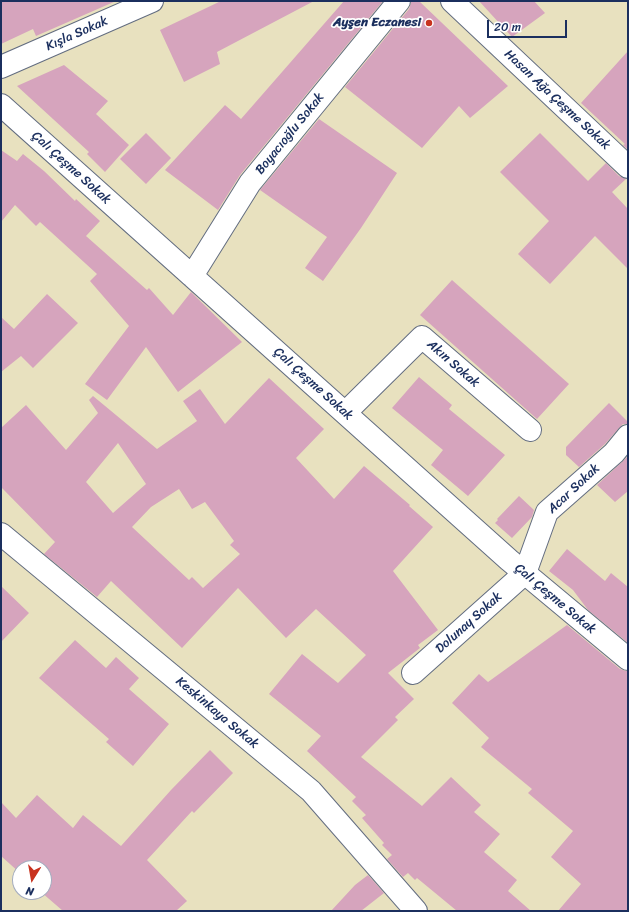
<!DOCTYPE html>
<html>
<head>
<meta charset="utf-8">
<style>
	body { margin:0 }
	#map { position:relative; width:629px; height:912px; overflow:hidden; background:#e8e1bf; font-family:Sriracha,sans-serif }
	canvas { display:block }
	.frame { position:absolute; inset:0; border:2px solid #1b2f5e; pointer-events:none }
	.north { position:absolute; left:12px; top:860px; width:40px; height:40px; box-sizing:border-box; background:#fff; border:1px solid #a4acbf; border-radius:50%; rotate:191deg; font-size:11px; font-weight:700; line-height:16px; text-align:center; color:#1b2f5e }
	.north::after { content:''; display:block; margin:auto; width:14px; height:18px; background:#c8321e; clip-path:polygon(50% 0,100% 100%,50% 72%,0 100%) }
	.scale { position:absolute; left:487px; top:20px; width:80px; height:18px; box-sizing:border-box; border:2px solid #1b2f5e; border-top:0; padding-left:5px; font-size:12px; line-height:14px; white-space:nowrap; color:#1b2f5e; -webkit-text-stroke:3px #fff; paint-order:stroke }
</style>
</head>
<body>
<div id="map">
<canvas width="629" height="912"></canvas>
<div class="frame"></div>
<div class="north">N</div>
<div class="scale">20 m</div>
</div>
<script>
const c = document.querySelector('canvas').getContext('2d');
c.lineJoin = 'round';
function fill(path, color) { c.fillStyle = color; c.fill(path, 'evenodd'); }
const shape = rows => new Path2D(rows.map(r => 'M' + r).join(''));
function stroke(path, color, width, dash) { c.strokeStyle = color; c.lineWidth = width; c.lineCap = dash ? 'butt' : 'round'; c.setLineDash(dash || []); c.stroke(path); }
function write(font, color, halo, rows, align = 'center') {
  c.font = font + ' Sriracha,sans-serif'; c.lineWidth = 3.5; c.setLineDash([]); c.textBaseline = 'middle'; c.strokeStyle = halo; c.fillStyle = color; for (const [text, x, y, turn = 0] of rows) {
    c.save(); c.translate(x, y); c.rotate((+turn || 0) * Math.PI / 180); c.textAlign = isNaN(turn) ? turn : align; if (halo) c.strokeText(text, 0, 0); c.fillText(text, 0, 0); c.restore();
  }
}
const building = shape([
	[1,1,116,1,36,36,33,29,1,44],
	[221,1,314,1,217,52,220,64,184,82,160,30],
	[344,1,383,1,240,175,218,210,165,170,225,105,241,119],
	[411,1,419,1,508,86,470,118,459,106,422,148,345,87,409,9,411,3],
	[479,1,534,1,545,13,512,37],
	[628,51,628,150,623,145,625,144,581,103],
	[64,65,108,101,96,114,129,145,105,172,87,154,89,152,17,86],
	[319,119,397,173,361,228,323,281,305,268,327,237,260,190],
	[146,133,171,158,146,184,120,159],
	[540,133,588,181,606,163,619,176,626,179,612,192,628,209,628,269,595,236,550,284,518,254,549,221,500,172],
	[1,150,17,161,23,154,44,171,75,201,76,199,100,221,86,236,147,290,149,288,173,315,191,292,242,342,178,392,146,347,107,400,85,384,129,326,90,281,97,274,40,222,36,226,15,205,1,222],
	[452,280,569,384,537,419,420,315],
	[47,294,78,323,33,368,21,356,1,372,1,317,14,329],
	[419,377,452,405,449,409,505,455,468,496,431,465,443,450,392,408],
	[269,378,324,429,296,458,334,499,364,466,410,505,409,506,433,527,393,571,438,630,418,645,420,648,388,673,414,699,395,717,398,720,361,757,422,806,451,777,481,805,474,812,500,834,484,852,517,880,508,891,531,911,457,911,417,878,415,880,408,873,403,877,387,859,392,855,382,845,384,843,362,818,366,815,352,801,356,797,307,751,321,736,269,694,302,654,338,683,366,655,316,609,286,638,238,588,182,648,111,581,97,597,44,554,55,542,1,487,1,428,26,405,66,450,98,413,89,400,93,396,157,449,197,421,183,401,200,389,225,424],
	[118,443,146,484,113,513,86,482],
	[179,489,192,509,205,502,234,541,230,545,240,554,203,588,192,577,189,580,132,527,151,507],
	[609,403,628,422,628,424,623,424,619,428,605,444,579,467,566,455,566,447],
	[628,456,628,491,615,502,597,485,622,462],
	[519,496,534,510,532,517,512,538,495,523,498,520,497,519],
	[567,549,605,581,611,573,628,587,628,643,588,610,573,590,549,571],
	[1,586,29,613,1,642],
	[567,625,620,669,626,671,628,671,628,911,558,911,581,884,551,857,573,831,528,793,532,789,481,747,489,738,452,703,479,674,488,682],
	[75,640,106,668,116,657,139,678,129,689,169,724,133,766,106,742,109,739,39,678],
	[210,750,233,773,194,813,192,811,147,860,187,901,176,911,63,911,41,892,44,892,44,868,20,868,20,873,1,856,1,802,16,818,37,795,73,828,83,815,121,846,171,790],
	[368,875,384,893,361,911,331,911,355,885]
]);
const minor = shape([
	[452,1,628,167],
	[1,67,152,1],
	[1,105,509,560,628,659],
	[192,276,250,183,399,1],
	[345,413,422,337,530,430],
	[1,534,311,791,416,911],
	[413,673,525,573,547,512,614,453,628,436]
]);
const markers = [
	[429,23,4,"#c8321e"]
];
const poiNames = [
	["Ayşen Eczanesi",421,23]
];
const streetNames = [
	["Kışla Sokak",77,34,-24],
	["Hasan Ağa Çeşme Sokak",557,100,43],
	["Boyacıoğlu Sokak",290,134,-51],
	["Çalı Çeşme Sokak",71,168,42],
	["Akın Sokak",453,364,41],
	["Çalı Çeşme Sokak",313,384,42],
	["Acar Sokak",574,489,-43],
	["Çalı Çeşme Sokak",555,599,40],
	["Dolunay Sokak",469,623,-42],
	["Keskinkaya Sokak",217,713,40]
];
fill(building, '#d6a4bd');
stroke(minor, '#636d80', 24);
stroke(minor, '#fff', 22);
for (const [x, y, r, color] of markers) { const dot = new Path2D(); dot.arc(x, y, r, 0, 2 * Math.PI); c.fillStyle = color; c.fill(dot); stroke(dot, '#fff', 1.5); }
write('bold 13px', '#1b2f5e', '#fff', poiNames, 'right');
write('13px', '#1b2f5e', '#fff', streetNames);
</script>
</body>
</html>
